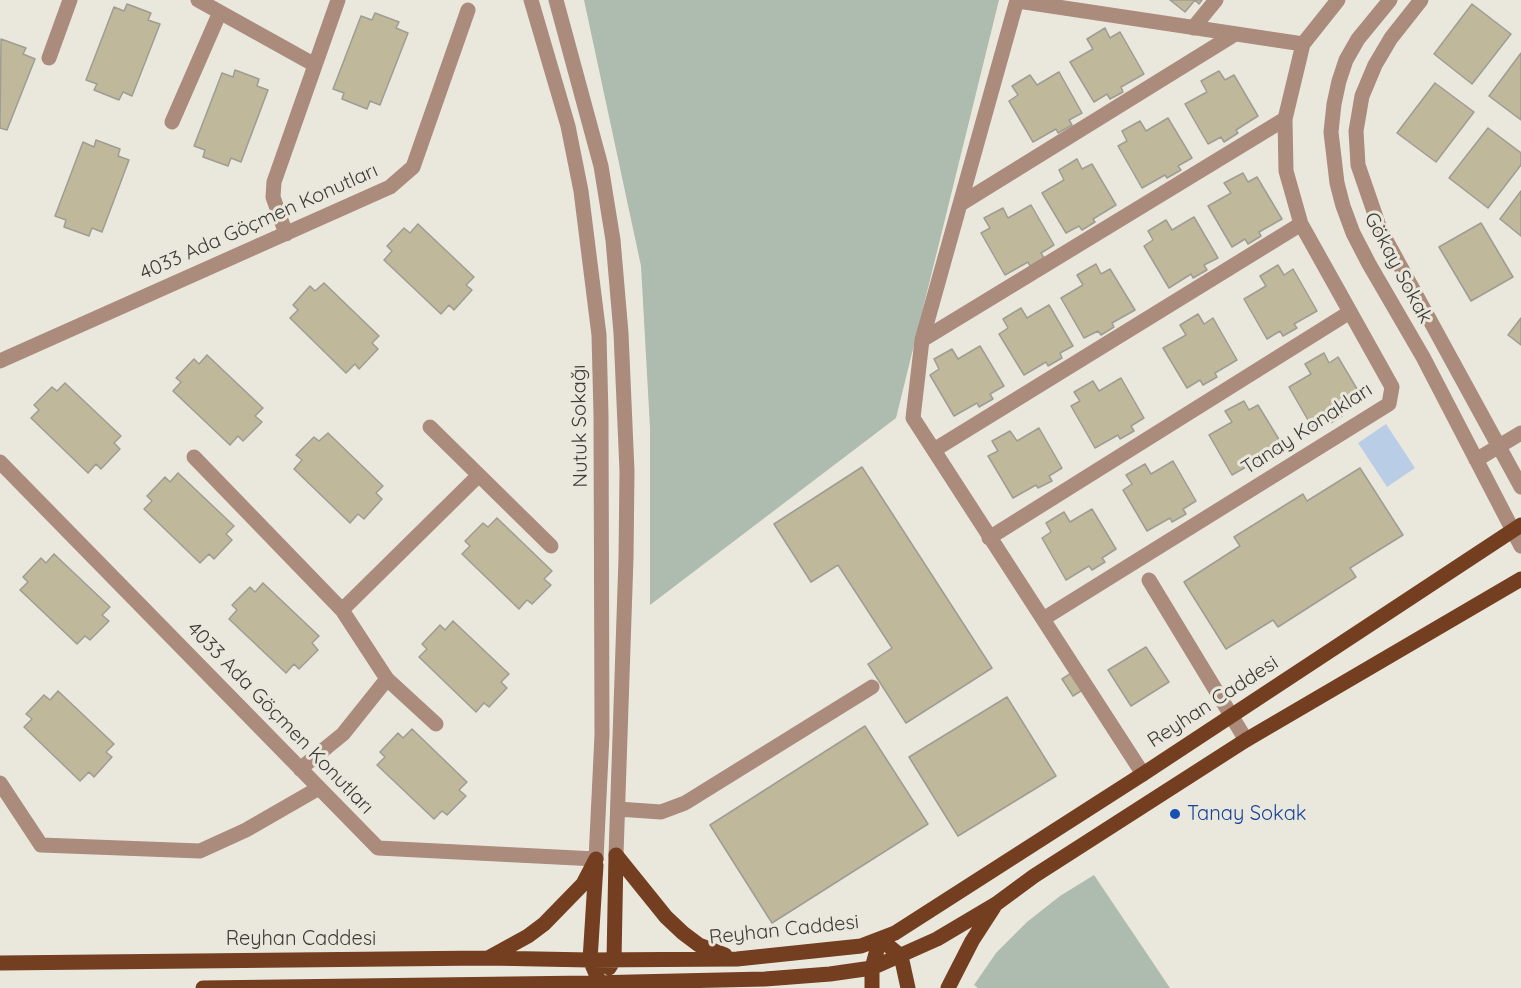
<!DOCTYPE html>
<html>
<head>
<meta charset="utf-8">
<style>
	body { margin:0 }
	canvas { display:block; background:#eae8dd }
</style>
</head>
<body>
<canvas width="1521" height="988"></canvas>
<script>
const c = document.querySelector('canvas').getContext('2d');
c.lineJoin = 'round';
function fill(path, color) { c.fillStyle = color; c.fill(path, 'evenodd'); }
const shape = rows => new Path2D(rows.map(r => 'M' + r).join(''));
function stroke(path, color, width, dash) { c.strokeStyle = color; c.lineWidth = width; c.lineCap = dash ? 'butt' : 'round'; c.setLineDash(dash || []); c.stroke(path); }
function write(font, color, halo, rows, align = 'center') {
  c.font = font + ' Quicksand,sans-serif'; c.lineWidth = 6; c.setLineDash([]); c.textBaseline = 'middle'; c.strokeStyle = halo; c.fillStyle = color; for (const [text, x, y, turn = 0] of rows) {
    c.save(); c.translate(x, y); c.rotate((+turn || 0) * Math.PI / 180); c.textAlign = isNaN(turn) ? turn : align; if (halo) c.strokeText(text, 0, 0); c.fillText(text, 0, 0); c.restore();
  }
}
const green = shape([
	[584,0,999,0,896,418,650,605,650,428,641,266],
	[1094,875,1170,988,978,988,974,985,996,953,1027,922,1060,896]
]);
const water = shape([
	[1386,424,1415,468,1387,487,1358,443]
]);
const building = shape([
	[1170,0,1202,0,1199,4,1195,0,1185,12,1170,0],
	[127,4,151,13,148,20,160,24,132,96,123,92,119,100,94,90,97,84,86,80,114,7,124,11,127,4],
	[1472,4,1511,34,1472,84,1434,54,1472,4],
	[375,13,399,22,396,28,408,33,380,105,370,101,367,109,342,99,344,93,333,89,361,16,372,20,375,13],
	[1105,28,1110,38,1120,32,1144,74,1121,87,1123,92,1110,99,1107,94,1094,102,1070,62,1093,49,1087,39,1105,28],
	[1,39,26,48,23,54,35,59,7,130,0,128,1,39],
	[1521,53,1521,120,1489,96,1521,53],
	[235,70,259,79,257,86,268,90,241,162,231,158,228,166,203,157,205,150,194,146,222,73,233,77,235,70],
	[1219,71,1225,80,1234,75,1258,116,1236,130,1238,133,1224,142,1221,137,1208,144,1185,104,1207,92,1201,81,1219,71],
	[1059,72,1082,113,1069,120,1072,125,1058,133,1056,129,1033,142,1009,101,1018,95,1012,86,1030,75,1037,85,1059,72],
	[1435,83,1474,112,1436,162,1397,133,1435,83],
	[1168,118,1192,158,1178,166,1181,170,1167,178,1165,175,1142,188,1118,146,1127,141,1122,131,1140,121,1146,131,1168,118],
	[1488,128,1521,153,1521,165,1488,208,1449,178,1488,128],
	[96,140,120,149,118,156,129,160,102,232,92,228,89,236,64,227,66,220,55,216,83,142,94,147,96,140],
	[1077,159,1082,169,1092,164,1116,205,1093,219,1095,222,1082,230,1079,226,1066,233,1042,193,1064,180,1059,170,1077,159],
	[1243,173,1248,182,1257,177,1282,219,1259,232,1261,236,1248,244,1245,239,1232,247,1208,206,1231,193,1224,183,1243,173],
	[1521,191,1521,236,1500,219,1521,191],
	[1031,205,1054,245,1041,253,1044,258,1030,266,1028,262,1005,275,981,233,990,228,984,218,1003,208,1008,218,1031,205],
	[1194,217,1218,258,1204,265,1207,270,1193,278,1191,274,1169,288,1144,246,1153,240,1148,231,1166,220,1172,230,1194,217],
	[1481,223,1513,277,1471,301,1439,247,1481,223],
	[418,224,474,277,466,285,472,290,454,310,449,305,441,314,384,260,392,251,387,246,404,228,410,233,418,224],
	[1096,264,1101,274,1110,269,1135,310,1112,323,1114,327,1101,335,1098,331,1084,338,1061,298,1083,285,1077,275,1096,264],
	[1278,265,1284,275,1293,269,1317,311,1294,324,1297,328,1283,336,1280,331,1267,339,1244,299,1266,286,1260,276,1278,265],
	[324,283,379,336,372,343,378,349,359,369,355,364,346,373,290,318,298,310,293,305,310,286,315,291,324,283],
	[1049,305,1073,346,1060,353,1062,358,1048,366,1046,362,1024,375,999,334,1008,328,1003,319,1021,308,1027,318,1049,305],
	[1198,314,1204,324,1213,318,1237,360,1215,373,1217,377,1203,385,1200,380,1187,388,1163,348,1186,335,1180,325,1198,314],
	[1521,318,1521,345,1508,335,1521,318],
	[980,346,1004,386,990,394,993,399,979,407,977,403,954,416,930,375,939,369,934,359,952,349,958,359,980,346],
	[1324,353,1329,363,1338,357,1363,399,1340,412,1342,416,1329,424,1326,420,1312,427,1289,387,1311,374,1305,364,1324,353],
	[207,355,263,408,255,416,262,422,243,441,238,436,230,445,173,391,181,382,176,378,194,359,199,364,207,355],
	[1121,378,1144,418,1131,426,1134,431,1120,439,1118,435,1095,448,1071,406,1080,401,1074,392,1093,381,1099,391,1121,378],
	[65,383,121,436,114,443,120,449,101,469,96,464,88,473,31,418,39,410,34,405,52,387,57,391,65,383],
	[1244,401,1249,410,1258,405,1283,446,1260,460,1262,463,1249,472,1246,467,1232,475,1209,435,1232,422,1225,411,1244,401],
	[1039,428,1062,468,1049,476,1052,481,1038,488,1036,485,1013,498,988,456,998,451,992,441,1010,431,1017,441,1039,428],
	[328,433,383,486,376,493,382,499,364,519,358,514,350,523,294,469,302,460,296,455,314,437,319,441,328,433],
	[1173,461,1196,501,1183,509,1186,514,1172,522,1170,518,1147,531,1123,490,1132,484,1126,475,1145,464,1151,474,1173,461],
	[862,467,992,668,906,723,868,664,892,648,838,565,811,582,774,524,862,467],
	[1360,468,1403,535,1350,568,1356,577,1278,627,1273,620,1226,649,1184,582,1240,546,1234,537,1303,494,1307,501,1360,468],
	[178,473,234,526,226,534,232,540,214,559,209,554,200,563,144,509,152,501,147,496,165,477,170,482,178,473],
	[1092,509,1116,549,1102,558,1105,562,1092,570,1089,566,1066,580,1042,538,1051,532,1046,523,1064,512,1070,522,1092,509],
	[497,518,552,571,544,579,551,585,532,604,527,600,519,609,462,554,470,546,465,541,483,523,488,527,497,518],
	[54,554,110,607,102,615,109,621,90,640,85,636,77,644,20,590,28,582,23,577,41,558,46,563,54,554],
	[263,583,319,636,312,643,318,650,299,669,294,664,286,673,229,619,237,610,232,605,250,587,255,592,263,583],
	[453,621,509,674,501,682,507,688,489,707,484,703,476,712,419,657,427,649,422,644,440,625,445,630,453,621],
	[1146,647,1169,682,1131,706,1108,670,1146,647],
	[1073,672,1084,689,1073,696,1062,679,1073,672],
	[58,691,114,744,106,752,112,757,94,777,89,772,80,781,24,727,32,719,26,714,44,695,50,700,58,691],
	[1007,697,1056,776,958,836,909,757,1007,697],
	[865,726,928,824,772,923,710,825,865,726],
	[412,729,467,782,459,790,466,796,447,815,442,811,434,819,377,765,385,757,380,752,398,733,403,738,412,729]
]);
const minor = shape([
	[198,0,315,65],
	[556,0,601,166,613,240,621,333,627,471,626,558,616,855],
	[1017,0,922,340,913,418,1143,774],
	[1390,0,1358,39,1346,60,1339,81,1334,104,1331,132,1337,183,1343,206,1353,233,1369,264,1423,357,1521,546],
	[1421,0,1391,38,1375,65,1362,96,1356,131,1358,165,1380,229,1521,487],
	[1018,1,1303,44],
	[1193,28,1216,0],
	[49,58,70,0],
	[172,122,220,12],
	[962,203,1235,34],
	[286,234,273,197,274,182,338,0],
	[922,340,1285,119],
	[0,361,390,187,413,167,468,10],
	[430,427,551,546],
	[934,450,1301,224],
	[194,457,342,610,387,679,436,724],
	[1476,460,1521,433],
	[0,462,378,848,596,859,602,735,601,415,599,335,581,191,568,126,531,0],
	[989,538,1350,312],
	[1149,580,1246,740],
	[342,610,478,476],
	[1043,619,1389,404,1392,387,1301,224,1286,171,1285,119,1303,44,1338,0],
	[300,769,343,734,387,679],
	[0,783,41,845,200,851,246,830,319,788],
	[618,809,661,812,685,803,872,687]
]);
const major = shape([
	[616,855,666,917,683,933,699,945,725,955],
	[596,865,590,960,600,983],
	[880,939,901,956,908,988],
	[488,958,528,936,544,924,583,884,596,859],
	[0,963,487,958,590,960,737,959,861,946,895,933,1143,774,1521,525],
	[609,968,614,960,616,855],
	[203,988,589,983,765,979,830,974,872,968,937,939,996,904,1034,876,1246,740,1521,579],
	[872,988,872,968,880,939],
	[948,988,972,941,994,907]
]);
const markers = [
	[1175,814,6,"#1a4fb4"]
];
const streetNames = [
	["4033 Ada Göçmen Konutları",259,222,-24],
	["Gökay Sokak",1398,268,62],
	["Nutuk Sokağı",580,426,-91],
	["Tanay Konakları",1307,429,-33],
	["Reyhan Caddesi",1213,702,-33],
	["4033 Ada Göçmen Konutları",280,718,46],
	["Reyhan Caddesi",784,930,-6],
	["Reyhan Caddesi",301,939]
];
const transitNames = [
	["Tanay Sokak",1187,814]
];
fill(green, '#adbcae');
fill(water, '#b9cde6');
fill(building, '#bfb89a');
stroke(building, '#9f9d93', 1.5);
stroke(minor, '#ab8b7b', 15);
stroke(major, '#743e20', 15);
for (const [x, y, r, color] of markers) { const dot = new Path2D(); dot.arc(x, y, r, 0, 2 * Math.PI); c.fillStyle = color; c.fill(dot); stroke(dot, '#eae8dd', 2); }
write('20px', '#3d3c38', '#eae8dd', streetNames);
write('20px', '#164399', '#eae8dd', transitNames, 'left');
</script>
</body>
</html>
